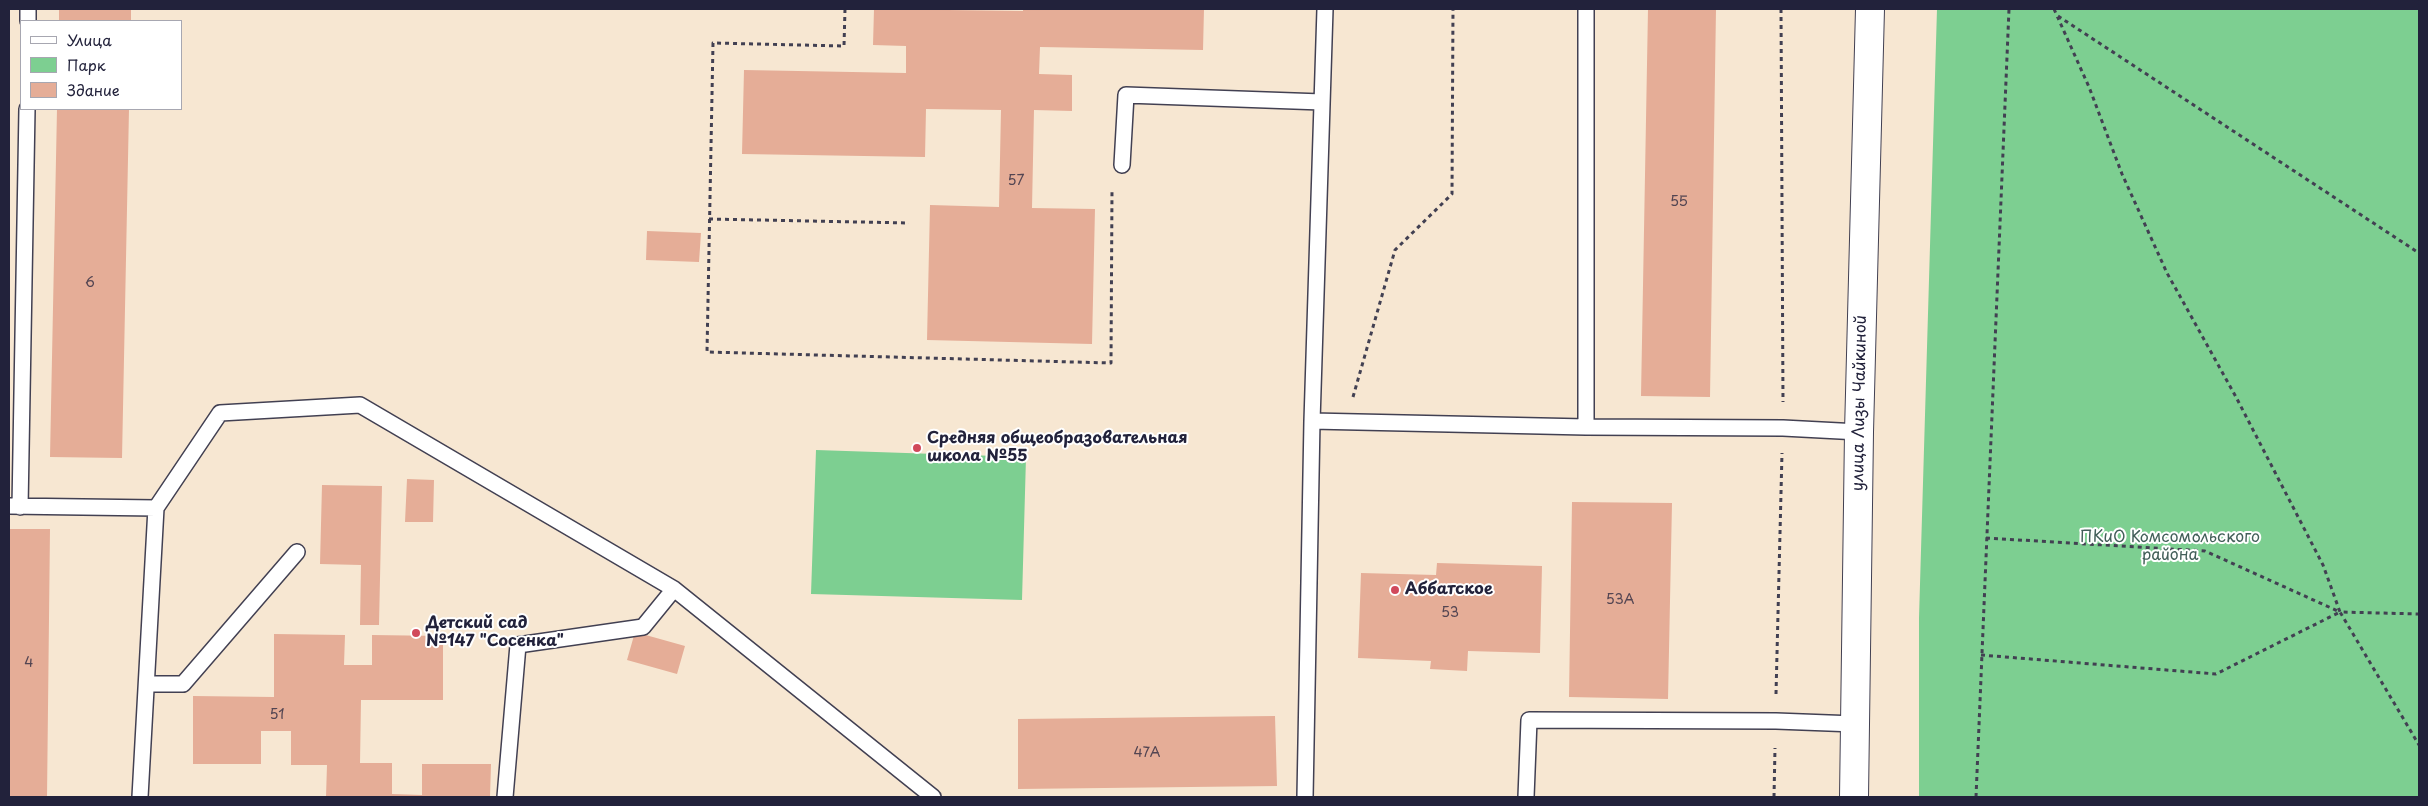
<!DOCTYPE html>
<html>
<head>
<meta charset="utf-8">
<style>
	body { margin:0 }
	#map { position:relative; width:2428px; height:806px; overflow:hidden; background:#f7e7d2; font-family:"Playpen Sans",sans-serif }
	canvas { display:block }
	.frame { position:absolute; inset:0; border:10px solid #22223b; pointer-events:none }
	.legend { position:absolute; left:20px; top:20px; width:162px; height:90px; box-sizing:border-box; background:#fff; border:1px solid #a7a7b1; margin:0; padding:6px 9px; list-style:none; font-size:15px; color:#22223b }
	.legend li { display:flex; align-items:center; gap:10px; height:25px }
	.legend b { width:25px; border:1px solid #a7a7b1 }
</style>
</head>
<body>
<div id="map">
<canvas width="2428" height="806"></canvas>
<div class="frame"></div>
<ul class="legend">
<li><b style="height:6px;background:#fff"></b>Улица</li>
<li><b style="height:14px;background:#7dcf91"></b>Парк</li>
<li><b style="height:14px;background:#e5ad97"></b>Здание</li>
</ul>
</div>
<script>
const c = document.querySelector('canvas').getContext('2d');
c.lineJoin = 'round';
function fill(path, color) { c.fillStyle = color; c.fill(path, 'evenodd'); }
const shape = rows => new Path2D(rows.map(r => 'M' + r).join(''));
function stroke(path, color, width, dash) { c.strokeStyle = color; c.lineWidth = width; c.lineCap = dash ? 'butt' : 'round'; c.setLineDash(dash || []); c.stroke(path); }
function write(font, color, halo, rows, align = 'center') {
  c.font = font + ' "Playpen Sans",sans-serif'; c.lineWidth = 4; c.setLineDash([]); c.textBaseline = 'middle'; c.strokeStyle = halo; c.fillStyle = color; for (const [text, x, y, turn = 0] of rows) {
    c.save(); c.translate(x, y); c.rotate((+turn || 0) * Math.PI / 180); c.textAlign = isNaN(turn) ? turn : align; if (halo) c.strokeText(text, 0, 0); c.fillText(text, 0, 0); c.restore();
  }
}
const green = shape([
	[1937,9,2419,9,2419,797,1919,797,1919,618],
	[816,450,1026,457,1022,600,811,594]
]);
const building = shape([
	[59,9,131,9,131,21,59,21],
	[874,9,1023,11,1023,9,1204,9,1203,50,1040,47,1039,74,1072,75,1072,111,1034,110,1032,208,1095,209,1092,344,927,340,930,205,999,207,1001,110,926,109,925,157,742,154,744,70,906,73,906,46,873,45],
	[1648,9,1716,9,1710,397,1641,396],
	[57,109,129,109,122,458,50,457],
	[647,231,701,233,699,262,646,260],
	[407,479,434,480,433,522,405,522],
	[322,485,382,486,379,625,360,625,361,565,320,564],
	[1572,502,1672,503,1668,699,1569,697],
	[9,529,50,529,47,797,9,797],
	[1437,563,1542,566,1540,653,1468,651,1467,671,1430,669,1431,661,1358,658,1361,573,1436,575],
	[635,632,685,646,677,674,627,660],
	[274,634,345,635,344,665,372,665,372,635,443,636,443,700,361,700,360,763,392,763,392,794,422,795,422,764,491,764,490,797,326,797,327,765,291,765,291,731,261,731,261,764,193,764,193,696,274,697],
	[1275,716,1277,786,1018,789,1018,719]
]);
const path = shape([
	[845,9,844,46,713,43,707,352,1111,363,1112,190],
	[1781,9,1783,402],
	[2054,9,2089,87,2122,174,2167,273,2236,397,2323,565,2340,612,2419,614],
	[2058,16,2419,253],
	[709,219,909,223],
	[1353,397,1395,250,1452,194,1453,9],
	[1986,538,2205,551,2340,612,2419,745],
	[1981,655,2216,674,2340,612],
	[1776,694,1782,453],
	[1774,797,1775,748],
	[1976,797,2009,9]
]);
const service = shape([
	[1325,9,1312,421,1586,427,1783,428,1859,432],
	[28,21,28,9],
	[1122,165,1126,95,1322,102],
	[1586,427,1586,9],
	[9,506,156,508,220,413,360,405,674,589,933,797],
	[20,507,27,109],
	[147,684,183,684,297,552],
	[140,797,156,508],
	[505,797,518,645,643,627,674,589],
	[1305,797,1312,421],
	[1526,797,1529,720,1776,721,1855,724]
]);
const secondary = shape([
	[1854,797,1859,432,1870,9]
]);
const markers = [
	[917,448,5,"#d1495b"],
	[1395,590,5,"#d1495b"],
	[416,633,5,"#d1495b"]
];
const numberNames = [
	["57",1016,181],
	["55",1679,202],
	["6",90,283],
	["53А",1620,600],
	["53",1450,613],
	["4",29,663],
	["51",277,715],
	["47А",1147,753]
];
const streetNames = [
	["улица Лизы Чайкиной",1860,403,-89]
];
const poiNames = [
	["Средняя общеобразовательная",927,439],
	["школа №55",927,457],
	["Аббатское",1405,590],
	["Детский сад",426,624],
	["№147 \"Сосенка\"",426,642]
];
const parkNames = [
	["ПКиО Комсомольского",2170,538],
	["района",2170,556]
];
fill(green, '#7dcf91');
fill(building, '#e5ad97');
stroke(service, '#424052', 18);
stroke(secondary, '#424052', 30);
stroke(path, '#424052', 3, [4, 4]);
stroke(service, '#fff', 15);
stroke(secondary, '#fff', 28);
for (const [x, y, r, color] of markers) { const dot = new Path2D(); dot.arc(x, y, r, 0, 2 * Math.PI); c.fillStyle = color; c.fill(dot); stroke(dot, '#fff', 2); }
write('14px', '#534552', null, numberNames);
write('16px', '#22223b', '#fff', streetNames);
write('bold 16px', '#22223b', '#fff', poiNames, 'left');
write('16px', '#425f59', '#fff', parkNames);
</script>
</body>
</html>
